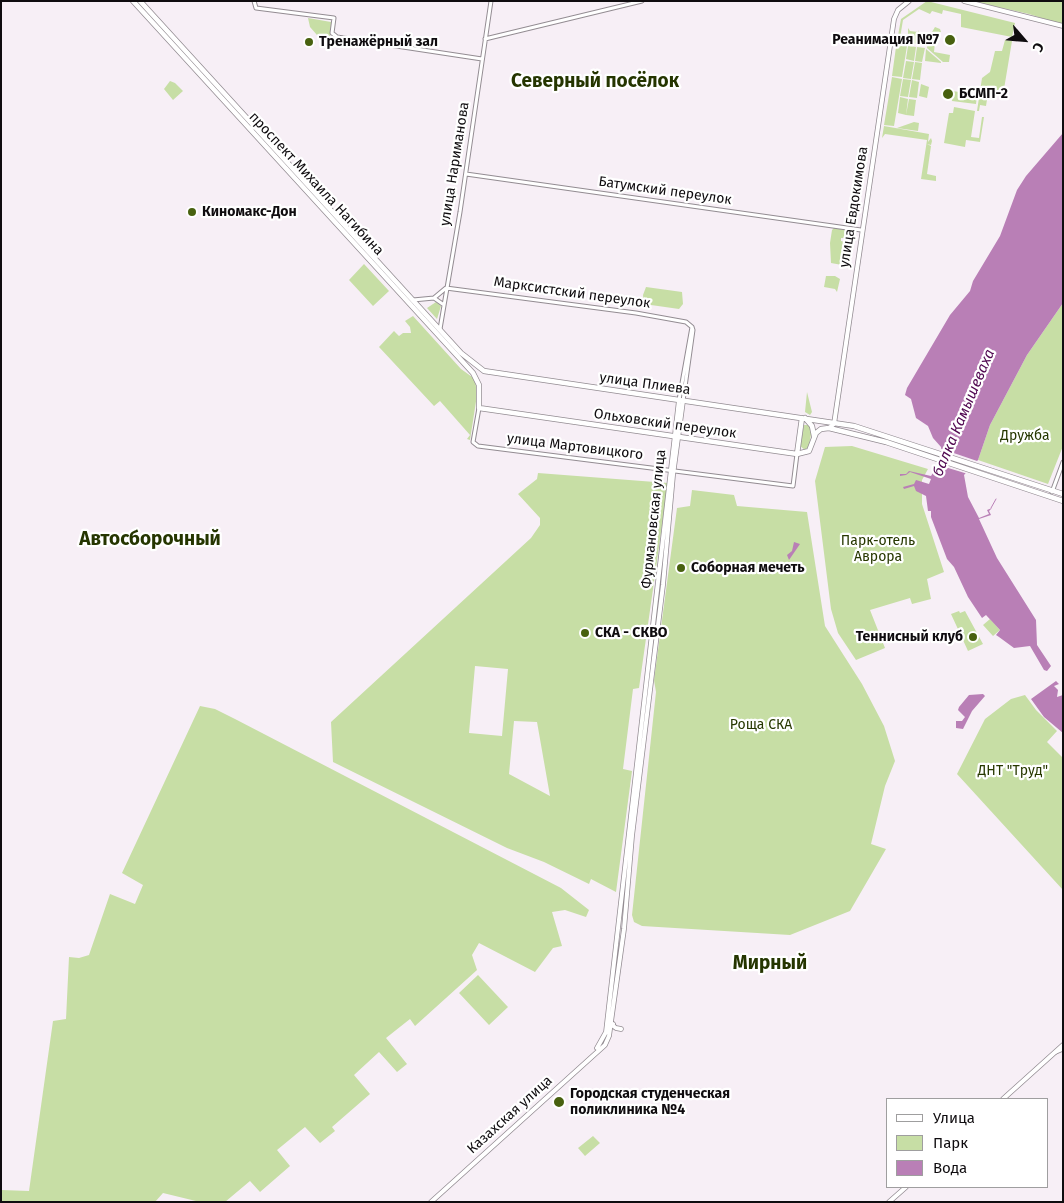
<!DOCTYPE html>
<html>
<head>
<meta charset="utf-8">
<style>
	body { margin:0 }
	#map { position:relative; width:1064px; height:1203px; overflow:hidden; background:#f7eff6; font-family:"Fira Sans",sans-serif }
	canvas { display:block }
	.frame { position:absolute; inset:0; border:2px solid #0f0c0f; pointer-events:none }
	.legend { position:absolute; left:886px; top:1098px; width:162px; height:90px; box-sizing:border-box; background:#fff; border:1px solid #9f9e9f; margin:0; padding:6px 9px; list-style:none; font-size:15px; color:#0f0c0f }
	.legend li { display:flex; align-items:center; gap:10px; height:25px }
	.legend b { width:25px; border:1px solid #9f9e9f }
	.north { position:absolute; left:999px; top:15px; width:50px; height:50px; -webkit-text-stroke:4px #fff; paint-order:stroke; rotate:117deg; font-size:14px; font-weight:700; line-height:20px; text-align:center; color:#0f0c0f }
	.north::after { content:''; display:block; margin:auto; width:18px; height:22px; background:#0f0c0f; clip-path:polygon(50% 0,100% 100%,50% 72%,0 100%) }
</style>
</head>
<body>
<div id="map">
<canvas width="1064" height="1203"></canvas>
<div class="frame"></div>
<ul class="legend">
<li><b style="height:6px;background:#fff"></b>Улица</li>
<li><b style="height:14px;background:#c7dea5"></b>Парк</li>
<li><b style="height:14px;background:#b97fb6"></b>Вода</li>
</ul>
<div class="north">С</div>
</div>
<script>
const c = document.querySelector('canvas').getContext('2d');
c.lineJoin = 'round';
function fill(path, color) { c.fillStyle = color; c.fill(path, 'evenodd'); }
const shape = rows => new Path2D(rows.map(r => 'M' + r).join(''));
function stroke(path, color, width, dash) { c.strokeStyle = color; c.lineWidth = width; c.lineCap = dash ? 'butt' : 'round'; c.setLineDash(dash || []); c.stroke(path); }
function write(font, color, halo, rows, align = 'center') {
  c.font = font + ' "Fira Sans",sans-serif'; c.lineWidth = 4.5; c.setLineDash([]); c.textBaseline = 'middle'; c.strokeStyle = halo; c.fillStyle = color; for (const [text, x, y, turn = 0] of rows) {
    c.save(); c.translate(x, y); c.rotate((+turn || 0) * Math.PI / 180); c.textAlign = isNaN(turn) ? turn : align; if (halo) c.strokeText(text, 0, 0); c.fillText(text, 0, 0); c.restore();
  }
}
const green = shape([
	[927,1,1015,23,1012,37,961,27,961,14,943,10,942,14,932,11,930,14,919,9,903,20,900,38,903,39,897,41,901,19],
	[971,1,1063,1,1063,25,1029,14],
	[308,18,331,22,330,38,324,43,310,27],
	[935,27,940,29,941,32,936,33,934,52,950,55,949,62,943,62,927,48,928,32,932,32],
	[908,28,910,31,918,32,919,30,917,44,905,42,908,42],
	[1005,40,1012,41,1003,95,988,93,986,106,980,105,979,111,977,111,982,78,990,72,995,51,1002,51],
	[900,44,907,46,902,77,892,76,896,47,899,47],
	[908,46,916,47,914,61,906,59],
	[917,47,925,48,922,62,915,61],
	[926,49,941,62,941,63,925,61],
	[906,61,914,62,911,79,903,78],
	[915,62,922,63,920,80,912,79],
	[892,77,902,79,894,126,884,125],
	[903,79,911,80,908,97,900,96],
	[912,80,919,82,917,98,909,97],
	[170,81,175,83,183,91,173,100,164,89],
	[921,84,929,87,927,98,919,96],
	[953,91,977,95,976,104,952,101],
	[900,97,908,99,906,115,898,113],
	[909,99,916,100,914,116,906,115],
	[954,107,975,111,971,137,979,138,982,117,984,117,980,142,966,140,965,147,944,143,949,113,953,113],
	[914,122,919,123,918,131,897,128],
	[884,126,929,134,928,142,931,138,932,141,931,145,927,144,931,146,927,174,936,176,936,181,921,179,927,140,885,134,882,138],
	[834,228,845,230,844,238,841,238,841,241,845,242,842,265,831,263,830,243,832,230],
	[364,264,389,291,373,306,349,280],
	[826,276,835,276,840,279,837,292,835,289,824,287],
	[646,287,682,292,683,304,679,309,644,304,643,295],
	[436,302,441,306,437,319,427,308],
	[1063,303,1063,446,1048,484,978,460,990,425,1027,355],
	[413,316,461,369,475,379,477,395,470,440,467,439,470,435,440,401,434,406,379,347,394,331,399,336,403,333,411,333,410,327,405,321],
	[807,392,812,412,810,415,805,412],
	[804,425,809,425,812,429,809,446,805,450,800,446],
	[852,446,928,469,922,480,922,504,944,572,927,579,931,599,912,604,910,598,870,610,885,648,856,660,838,633,831,609,815,481,825,447],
	[538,473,668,483,639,688,633,689,623,769,632,771,616,892,591,879,589,884,544,862,507,848,333,762,331,722,531,538,540,525,540,518,518,494,537,479],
	[475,666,508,669,502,736,469,733],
	[514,721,537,722,550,796,509,774],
	[692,490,734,495,737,506,807,512,825,626,862,684,884,726,895,761,885,786,871,844,886,849,850,911,790,935,642,926,634,922,632,915,656,692,654,680,677,508,690,506],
	[959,611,960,613,965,611,983,644,968,651,951,614],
	[990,619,1000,630,993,636,983,625],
	[1025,695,1036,710,1057,731,1047,742,1063,758,1063,890,957,774,985,719,1011,699],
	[200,706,215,709,235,719,561,888,589,910,586,917,565,910,552,912,562,946,553,948,535,972,479,943,472,955,477,970,415,1026,410,1019,386,1038,407,1064,397,1072,379,1052,354,1075,370,1094,332,1127,335,1131,320,1143,305,1127,277,1150,290,1166,260,1192,250,1181,225,1202,200,1202,163,1193,155,1202,1,1202,1,1190,29,1191,53,1021,66,1019,69,957,79,958,89,955,110,894,135,904,143,885,122,873],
	[478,975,508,1007,489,1025,459,993],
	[593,1136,600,1143,585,1156,578,1148]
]);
const water = shape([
	[1063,133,1063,303,1027,355,990,425,978,460,964,475,968,497,979,518,989,514,987,510,992,508,989,511,991,515,979,519,997,558,1036,620,1037,645,1051,666,1047,671,1044,670,1030,646,1014,648,999,637,996,635,1000,630,986,615,982,618,968,597,954,567,947,559,931,517,931,511,928,511,926,496,916,491,914,486,904,489,903,487,914,484,916,480,929,484,931,479,910,472,906,475,900,476,900,474,906,474,909,471,931,476,942,459,941,447,933,438,928,426,916,418,911,399,905,395,907,388,950,315,970,291,973,281,1000,236,1017,190,1026,176],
	[794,542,800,544,789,560,787,555,792,551],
	[1056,681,1059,684,1054,686,1058,690,1057,697,1063,695,1063,733,1044,717,1031,699],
	[983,694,985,696,972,711,963,729,956,728,956,721,962,721,965,717,958,710,959,707,969,695]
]);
const pier = shape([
	[939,448,980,462,968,474,935,464,940,458]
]);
const stream = shape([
	[991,508,996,499]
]);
const tertiary = shape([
	[254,1,256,8,334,18,332,33,337,37,482,59],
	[485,39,642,1],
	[466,174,861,230],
	[446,288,636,313,686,322,692,327],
	[434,298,446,288],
	[413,300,434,298,444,305],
	[440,329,460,212,491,1],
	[679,400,692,327],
	[683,401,693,330,692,327],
	[479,408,473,442,478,446,793,486,797,454],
	[1052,492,1063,462],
	[1056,1052,1063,1049]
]);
const secondary = shape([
	[964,1,1063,26],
	[829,428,834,424,894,19,898,10,909,1],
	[613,1024,612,1025,616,1028,621,1029],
	[597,1048,606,1032,679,400],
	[1003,1099,1063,1045],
	[431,1202,605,1045,609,1036,624,929,632,836,663,585,673,475,683,401],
	[889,1202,906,1187]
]);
const primary = shape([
	[133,1,473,373,479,385,479,408,797,454,809,451,816,433,821,429,829,428,886,442,1063,501],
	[140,1,461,353,484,371,854,426,1063,494],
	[805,418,812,426,814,436],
	[797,454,802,418]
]);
const markers = [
	[950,40,6,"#48610f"],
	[309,42,5,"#48610f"],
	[948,94,6,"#48610f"],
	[192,212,5,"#48610f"],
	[681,568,5,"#48610f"],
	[585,633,5,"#48610f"],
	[973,637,5,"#48610f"],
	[559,1102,6,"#48610f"]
];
const poiNames = [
	["Реанимация №7",939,40,"right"],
	["Тренажёрный зал",319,42],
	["БСМП-2",959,94],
	["Киномакс-Дон",202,212],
	["Соборная мечеть",691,568],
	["СКА - СКВО",595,633],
	["Теннисный клуб",963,637,"right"],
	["Городская студенческая",570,1094],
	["поликлиника №4",570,1110]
];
const streetNames = [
	["улица Нариманова",455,164,-81],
	["проспект Михаила Нагибина",316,184,47],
	["Батумский переулок",665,191,8],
	["улица Евдокимова",854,207,-81],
	["Марксистский переулок",572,293,8],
	["улица Плиева",645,384,8],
	["Ольховский переулок",665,424,8],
	["улица Мартовицкого",575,447,7],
	["Фурмановская улица",654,519,-84],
	["Казахская улица",510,1115,-42]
];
const parkNames = [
	["Дружба",1025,436],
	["Парк-отель",878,541],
	["Аврора",878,557],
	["Роща СКА",761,725],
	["ДНТ \"Труд\"",1013,771]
];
const waterNames = [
	["балка Камышеваха",964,413,-67]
];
const districtNames = [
	["Северный посёлок",595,82],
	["Автосборочный",150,540],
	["Мирный",770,964]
];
fill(green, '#c7dea5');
fill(water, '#b97fb6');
fill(pier, '#f7eff6');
stroke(stream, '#b97fb6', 1);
stroke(tertiary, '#938c92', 5);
stroke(secondary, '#938c92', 5.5);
stroke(primary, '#938c92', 6);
stroke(tertiary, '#fff', 3);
stroke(secondary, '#fff', 4);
stroke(primary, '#fff', 4.5);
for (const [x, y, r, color] of markers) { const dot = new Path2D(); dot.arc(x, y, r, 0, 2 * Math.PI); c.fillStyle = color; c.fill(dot); stroke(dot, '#fff', 2); }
write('bold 14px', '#0f0c0f', '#fff', poiNames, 'left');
write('14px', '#0f0c0f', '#fff', streetNames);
write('14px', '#273800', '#fff', parkNames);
write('italic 15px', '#500750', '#fff', waterNames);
write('bold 19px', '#253500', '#fff', districtNames);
</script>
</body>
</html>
